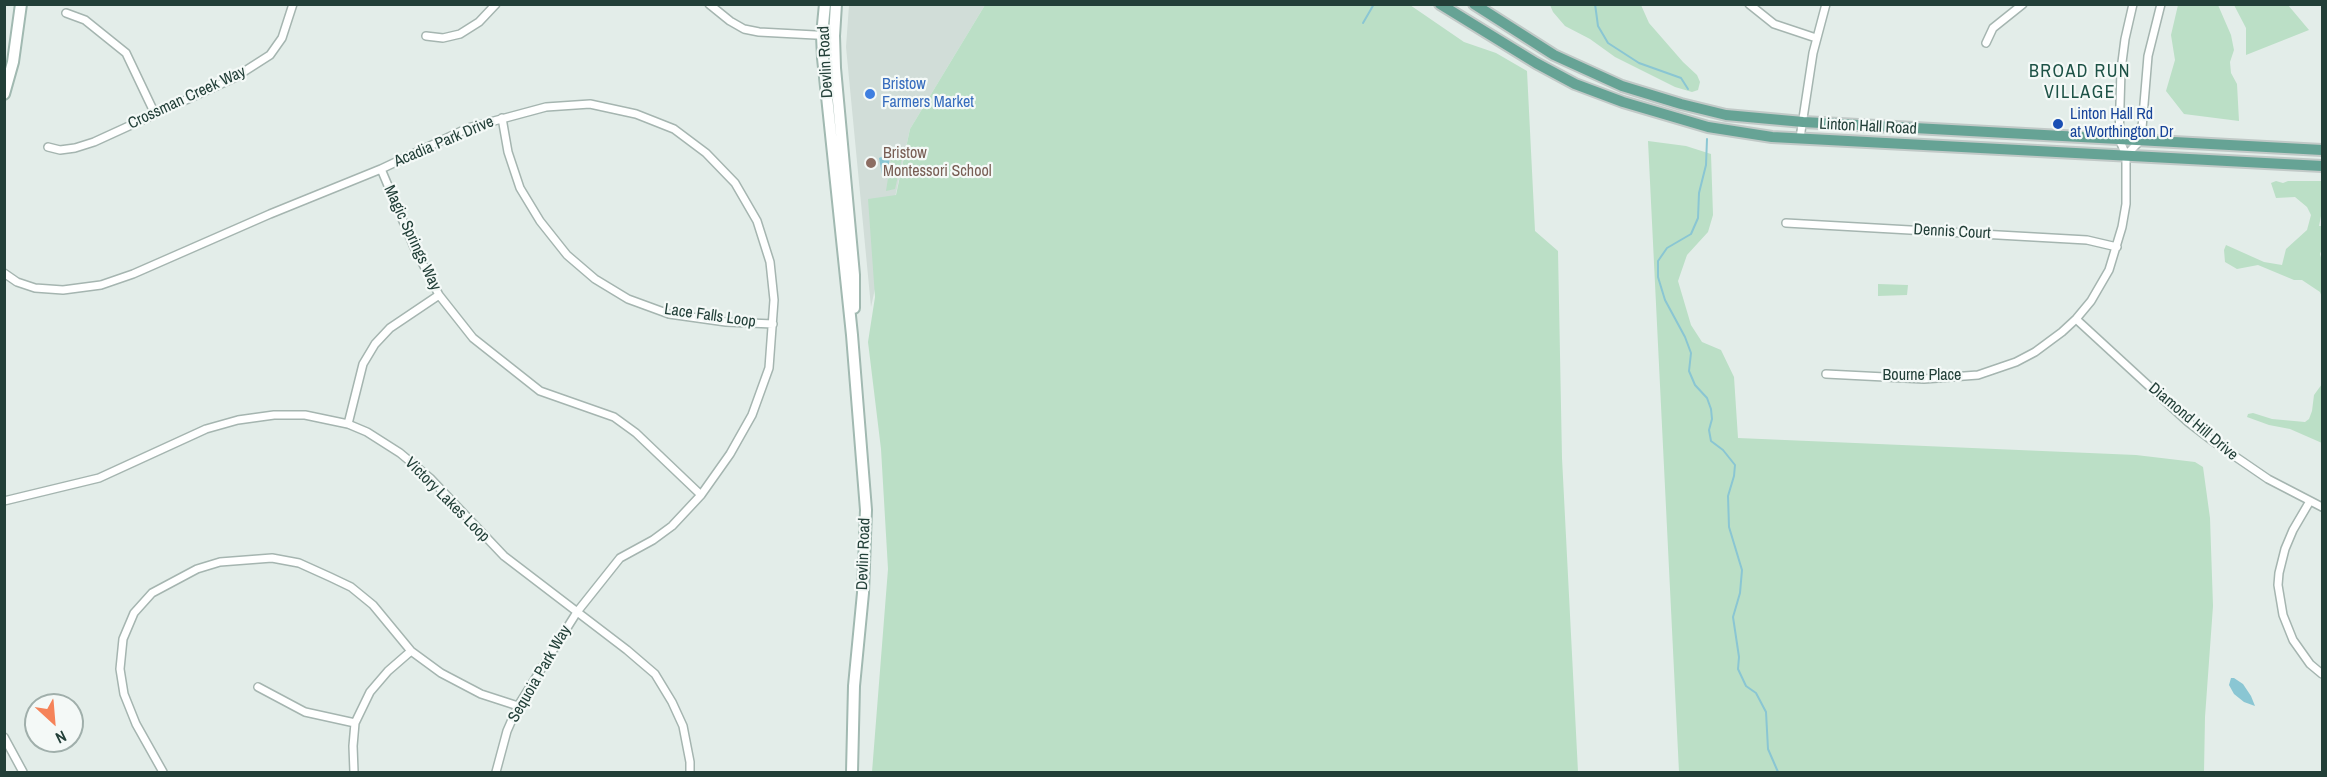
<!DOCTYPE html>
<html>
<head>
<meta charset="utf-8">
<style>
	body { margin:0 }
	#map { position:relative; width:2327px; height:777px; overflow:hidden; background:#e3ede9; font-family:"Archivo Narrow",sans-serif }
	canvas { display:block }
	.frame { position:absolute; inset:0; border:6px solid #223f38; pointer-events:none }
	.north { position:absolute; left:24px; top:693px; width:60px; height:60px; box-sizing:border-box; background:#f4f9f7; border:2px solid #a0afab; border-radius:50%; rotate:154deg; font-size:16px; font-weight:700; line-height:24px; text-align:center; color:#223f38 }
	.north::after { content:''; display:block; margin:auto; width:21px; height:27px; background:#f58359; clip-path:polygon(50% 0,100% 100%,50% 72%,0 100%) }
</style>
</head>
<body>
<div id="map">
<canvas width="2327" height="777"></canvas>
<div class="frame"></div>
<div class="north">N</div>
</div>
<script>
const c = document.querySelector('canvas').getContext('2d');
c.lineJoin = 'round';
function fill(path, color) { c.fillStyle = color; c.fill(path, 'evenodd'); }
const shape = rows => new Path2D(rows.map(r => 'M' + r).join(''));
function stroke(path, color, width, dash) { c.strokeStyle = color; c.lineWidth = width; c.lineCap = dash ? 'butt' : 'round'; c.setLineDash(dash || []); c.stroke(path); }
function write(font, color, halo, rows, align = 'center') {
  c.font = font + ' "Archivo Narrow",sans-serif'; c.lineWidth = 4.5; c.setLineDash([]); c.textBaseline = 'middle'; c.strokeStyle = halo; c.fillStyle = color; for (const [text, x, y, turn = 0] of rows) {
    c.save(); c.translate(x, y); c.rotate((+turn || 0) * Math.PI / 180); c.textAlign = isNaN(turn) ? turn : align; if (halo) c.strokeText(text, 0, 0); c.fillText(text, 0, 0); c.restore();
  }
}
const built = shape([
	[849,5,985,5,910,129,871,307,846,47]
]);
const green = shape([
	[985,5,1410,5,1464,42,1496,53,1527,71,1535,231,1558,251,1562,458,1578,772,872,772,888,569,881,449,868,342,875,297,868,199,896,195,910,129],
	[1550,5,1641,5,1649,23,1683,62,1697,75,1700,82,1698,90,1692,92,1675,87,1615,57,1590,39,1565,26,1553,12],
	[2178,5,2218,5,2231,35,2234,50,2230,62,2231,73,2237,84,2239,121,2184,114,2166,91,2175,60,2171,35],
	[2234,5,2288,5,2309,30,2246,55,2246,28],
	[1648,141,1686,146,1711,154,1713,215,1708,232,1687,255,1678,281,1691,325,1702,342,1721,350,1734,377,1738,438,2136,455,2195,462,2203,467,2210,518,2213,606,2205,717,2204,772,1679,772],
	[904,150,895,189,886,191,892,152],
	[2276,181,2283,183,2288,181,2322,181,2322,211,2319,226,2322,226,2322,249,2320,254,2322,261,2322,297,2320,292,2302,280,2294,280,2258,265,2237,269,2225,262,2224,250,2226,245,2264,262,2282,265,2286,249,2307,230,2311,215,2307,207,2295,197,2276,198,2271,183],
	[1878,284,1908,285,1907,295,1878,296],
	[2322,384,2322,443,2290,429,2269,425,2247,417,2248,414,2253,413,2272,419,2305,422,2309,419,2312,411,2314,395]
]);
const water = shape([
	[888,154,890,158,887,173,882,175,879,158],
	[2231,678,2234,678,2243,684,2251,696,2255,706,2244,702,2234,694,2229,685]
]);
const stream = shape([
	[1595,4,1598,26,1608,43,1639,63,1681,78,1688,89],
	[1363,23,1374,4],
	[1707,139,1706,165,1699,193,1698,218,1691,234,1667,248,1658,261,1658,277,1665,300,1685,337,1691,353,1689,371,1695,385,1707,398,1711,409,1712,419,1709,430,1711,441,1723,450,1735,465,1734,476,1728,496,1729,527,1742,570,1740,593,1733,617,1739,657,1738,669,1746,686,1756,693,1766,712,1768,749,1778,772]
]);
const minor = shape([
	[709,4,730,21,744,29,759,32,834,36],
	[1749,4,1774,24,1816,38],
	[66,13,85,20,126,53,155,114],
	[426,36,443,38,460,34,479,22,496,4],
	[1986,43,1993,28,2023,4],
	[502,118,508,152,520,188,540,221,567,255,595,279,628,299,669,314,726,322,773,324],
	[1800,138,1813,53,1826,4],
	[48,147,60,150,75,148,94,142,234,78,270,55,282,38,293,4],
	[2126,155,2141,140,2148,56,2161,4],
	[381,169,414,247,439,295,473,338,540,391,614,417,636,433,701,495],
	[1786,223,2087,240,2117,247],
	[4,273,17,282,35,288,63,290,101,285,133,274,270,214,381,169,468,128,546,107,590,104,636,114,674,129,706,153,735,183,757,221,770,262,774,300,769,368,752,415,730,454,701,495,672,526,653,540,620,558,577,612,518,706,507,731,496,772],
	[2076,319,2188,422,2214,442,2268,479,2322,507],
	[1826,374,1924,379,1978,375,2016,362,2035,352,2062,332,2076,319,2091,301,2109,270,2122,227,2126,204,2126,155,2119,139,2121,70,2125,39,2133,4],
	[348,424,363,364,375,344,390,328,439,295],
	[4,501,99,478,206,429,238,420,274,415,305,415,348,424,367,432,400,453,430,478,504,556,627,650,655,674,672,702,683,726,690,762,690,772],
	[2310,501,2293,530,2285,549,2279,573,2278,585,2283,615,2293,640,2310,664,2322,674],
	[258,687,305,712,355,723],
	[4,737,23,772],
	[163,772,136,724,124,694,120,669,123,639,134,613,152,593,197,569,220,562,272,558,299,563,330,577,351,587,373,605,411,651,441,673,481,694,518,706],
	[354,772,353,746,355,723,370,692,388,671,411,651]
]);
const secondary = shape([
	[825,4,822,35,823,58,852,335,866,510,863,593,854,686,852,772],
	[836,4,834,36,835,68,854,275,854,308],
	[4,94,13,62,21,4]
]);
const primary = shape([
	[1440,4,1536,63,1575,84,1623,102,1708,127,1772,137,2322,166],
	[1474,4,1554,55,1622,86,1681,104,1726,115,1803,122,2322,150]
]);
const markers = [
	[870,94,6,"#3f7fe0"],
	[2058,124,6,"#1a4fb4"],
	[871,163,6,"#8d6e63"]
];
const streetNames = [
	["Devlin Road",826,62,-93],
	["Crossman Creek Way",187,98,-25],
	["Linton Hall Road",1868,127,3],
	["Acadia Park Drive",444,142,-23],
	["Dennis Court",1952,232,3],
	["Magic Springs Way",412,238,65],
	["Lace Falls Loop",710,316,8],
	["Bourne Place",1922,376],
	["Diamond Hill Drive",2193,422,40],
	["Victory Lakes Loop",447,500,45],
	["Devlin Road",864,554,-88],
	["Sequoia Park Way",540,674,-60]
];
const shopNames = [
	["Bristow",882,85],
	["Farmers Market",882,103]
];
const transitNames = [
	["Linton Hall Rd",2070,115],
	["at Worthington Dr",2070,133]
];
const educationNames = [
	["Bristow",883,154],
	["Montessori School",883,172]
];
const neighbourhoodNames = [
	["BROAD RUN",2080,72],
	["VILLAGE",2080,93]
];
fill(built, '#d1ddd8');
fill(green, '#bbdfc6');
fill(water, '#8ac6d3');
stroke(stream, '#8ac6d3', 2);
stroke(minor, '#a5b5b0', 10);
stroke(secondary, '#a1b9b1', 14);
stroke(primary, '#c1c9c7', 14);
stroke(minor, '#fff', 7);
stroke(secondary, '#fff', 10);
stroke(primary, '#66a395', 10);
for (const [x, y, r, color] of markers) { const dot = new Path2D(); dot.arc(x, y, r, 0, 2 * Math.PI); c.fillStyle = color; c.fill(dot); stroke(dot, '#f4f9f7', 2); }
write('16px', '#223f38', '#f4f9f7', streetNames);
write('16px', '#366cbe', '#f4f9f7', shopNames, 'left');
write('16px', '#164399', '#f4f9f7', transitNames, 'left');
write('16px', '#785e54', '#f4f9f7', educationNames, 'left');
c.letterSpacing = '1.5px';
write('18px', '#1d5246', '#f4f9f7', neighbourhoodNames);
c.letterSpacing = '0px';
</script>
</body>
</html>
